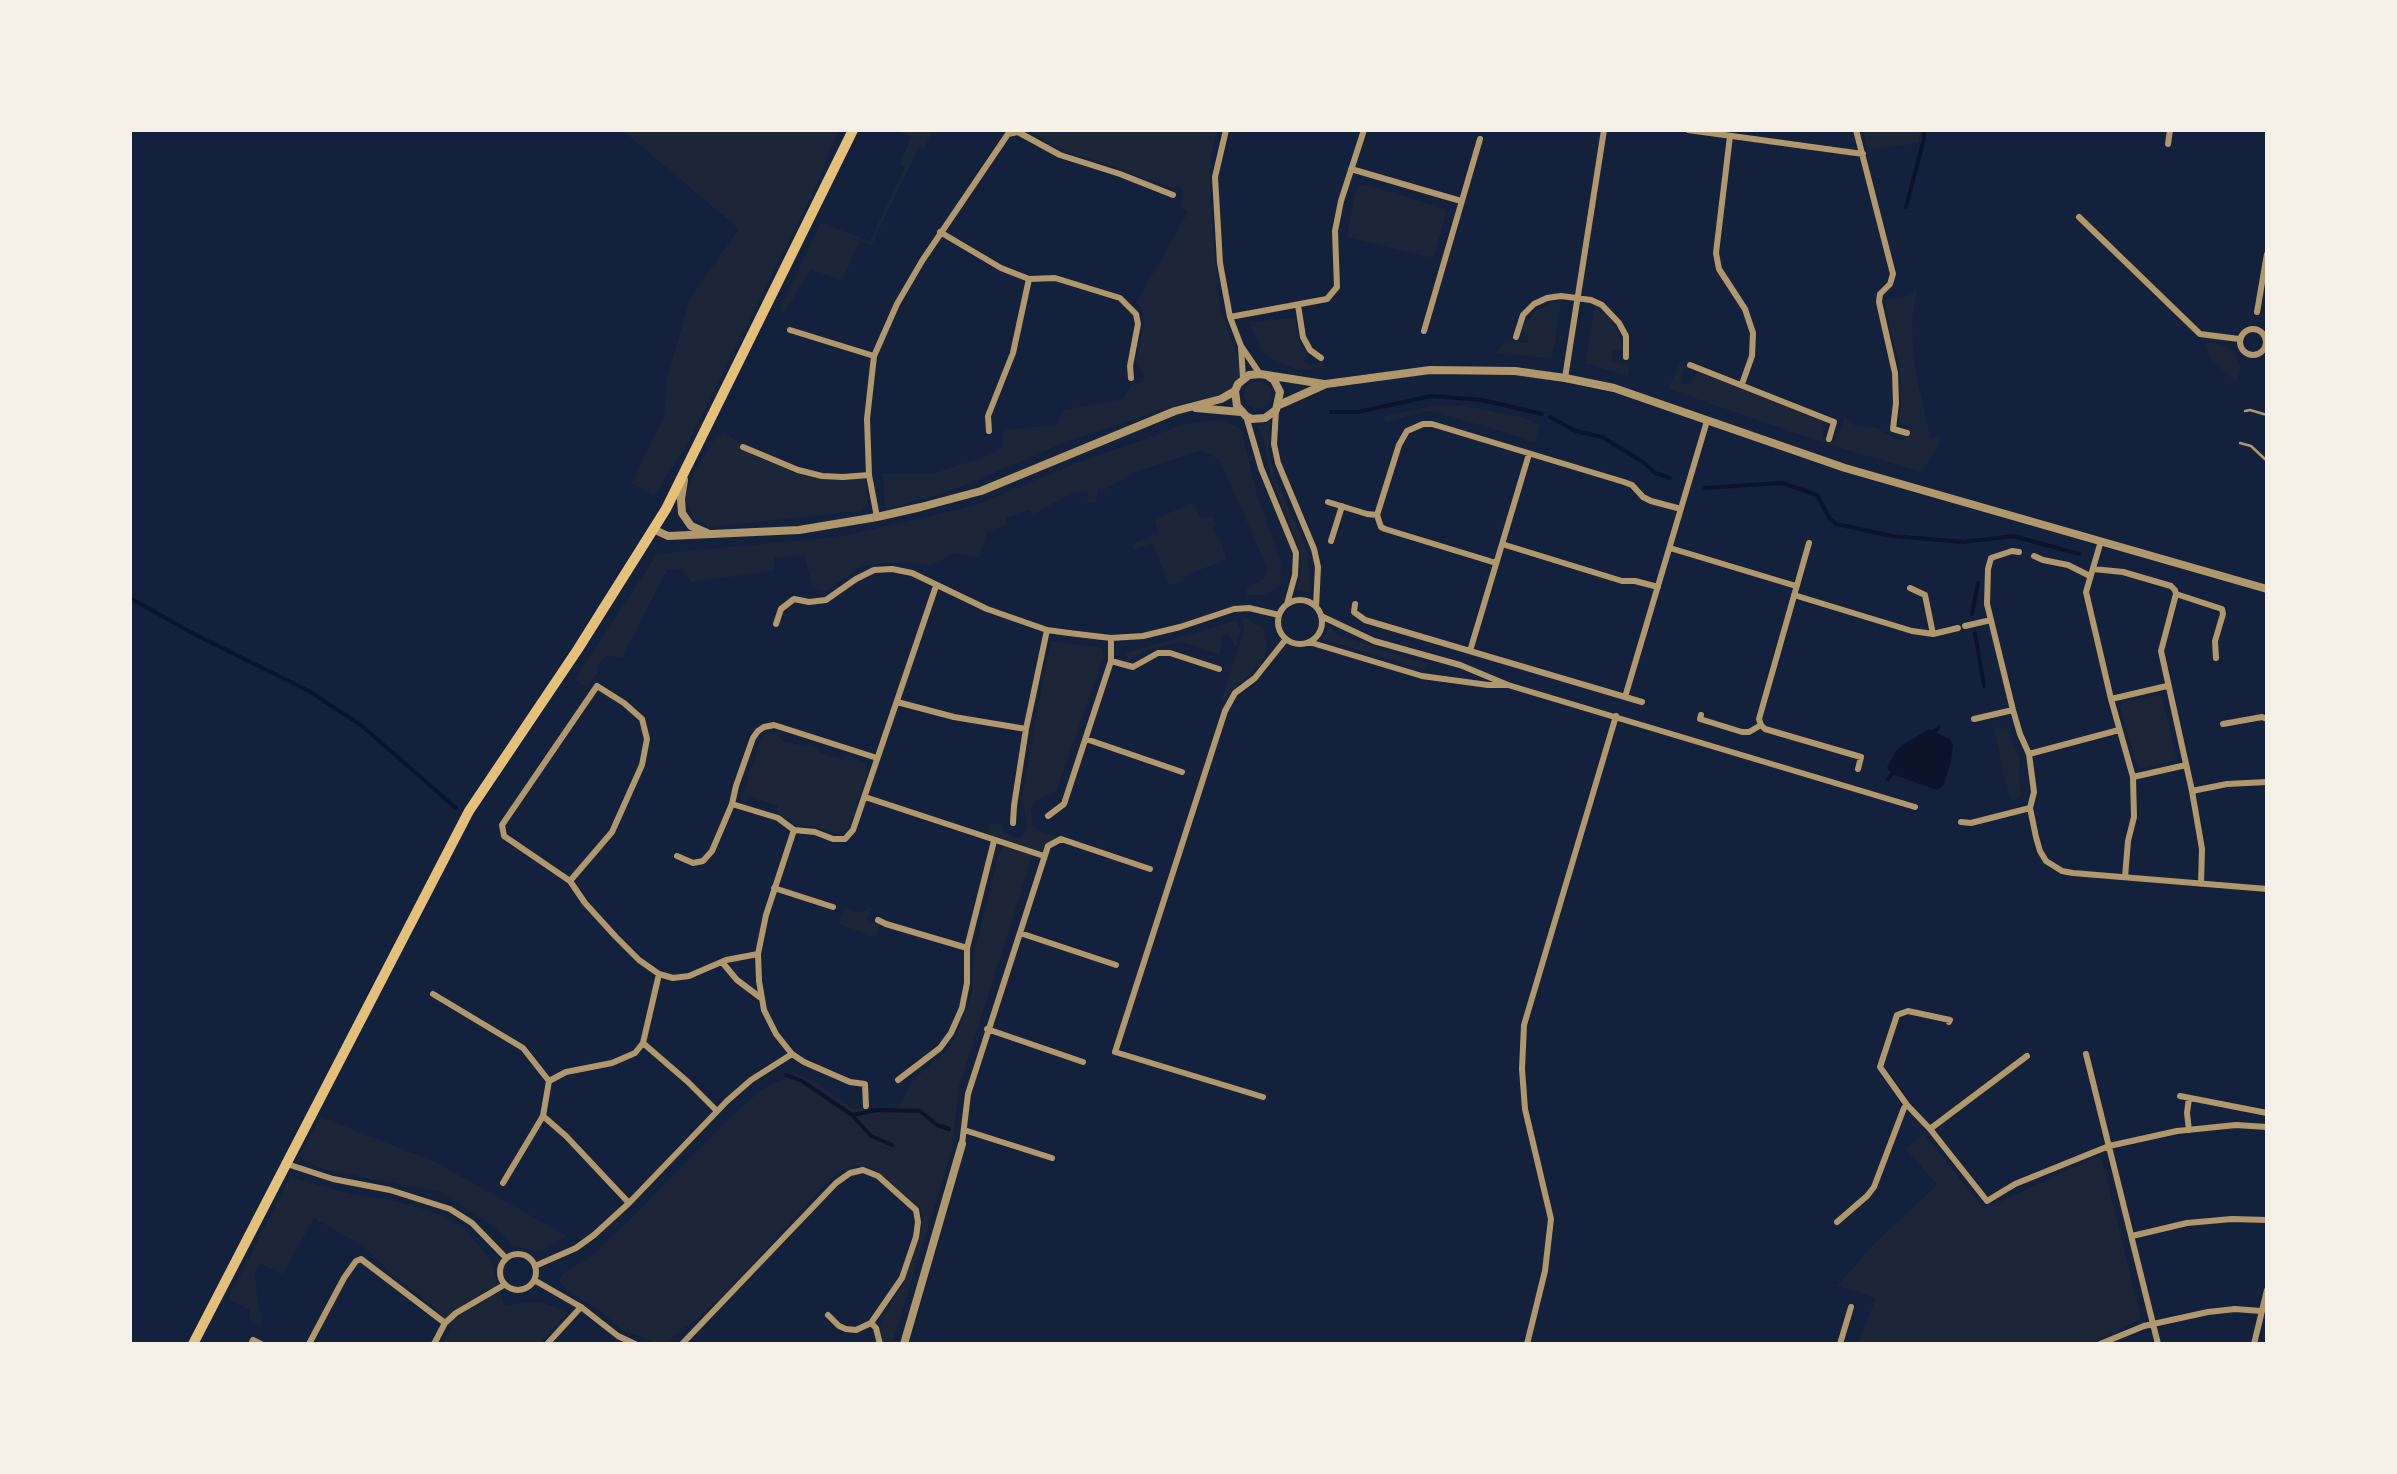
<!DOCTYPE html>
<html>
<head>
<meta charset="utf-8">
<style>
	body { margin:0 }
	#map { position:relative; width:2397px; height:1474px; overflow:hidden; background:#14213d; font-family:Helvetica,sans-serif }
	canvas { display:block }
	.frame { position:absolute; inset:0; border:132px solid #f6f1e7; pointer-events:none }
</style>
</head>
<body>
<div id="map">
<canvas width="2397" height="1474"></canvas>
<div class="frame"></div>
</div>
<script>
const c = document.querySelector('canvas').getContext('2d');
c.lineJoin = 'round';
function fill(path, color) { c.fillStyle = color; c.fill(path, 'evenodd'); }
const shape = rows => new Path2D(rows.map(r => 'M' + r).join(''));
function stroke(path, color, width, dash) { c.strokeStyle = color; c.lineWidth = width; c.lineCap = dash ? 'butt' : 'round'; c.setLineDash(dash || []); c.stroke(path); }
const green = shape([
	[622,130,839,130,811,198,687,444,654,496,632,483,664,417,667,379,690,298,739,229],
	[895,130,933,130,924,149,919,147,871,246,860,241,842,281,811,269,784,313,779,310,821,223,870,241,905,167,900,164,911,137],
	[1026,130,1217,130,1211,155,1210,202,1220,308,1239,360,1241,375,1230,391,1214,399,1182,403,1071,440,953,490,885,510,883,473,935,473,988,456,1003,446,1003,430,1057,425,1063,410,1123,399,1131,385,1143,382,1145,375,1135,363,1144,325,1142,309,1136,303,1188,212,1181,205,1183,190,1177,185,1172,188,1112,166,1064,151],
	[1863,130,1920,130,1919,143,1868,150],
	[1363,184,1443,208,1446,214,1434,256,1428,257,1347,237,1353,201,1359,185],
	[1917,289,1912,322,1914,363,1930,437,1940,436,1940,444,1921,472,1828,444,1668,389,1680,362,1685,365,1680,383,1689,385,1695,376,1698,373,1703,374,1819,419,1824,424,1823,437,1836,441,1845,417,1856,426,1876,428,1897,439,1903,440,1910,428,1901,423,1899,417,1901,413,1900,365,1889,326,1885,300,1905,297],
	[1561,300,1555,343,1551,358,1496,353,1504,342,1527,343,1529,335,1522,332,1523,326,1535,311,1551,303],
	[1595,305,1610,318,1619,334,1623,349,1613,351,1611,360,1629,365,1628,376,1585,363],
	[1295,318,1298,339,1307,354,1303,361,1311,366,1321,363,1328,368,1295,369,1274,361,1262,352,1249,322],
	[2209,342,2227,346,2233,352,2238,360,2241,370,2236,382,2211,360,2205,345],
	'1244 395a14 14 0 1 1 28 0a14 14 0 1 1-28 0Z',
	[1432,406,1466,406,1520,417,1540,424,1535,442,1440,413,1426,411,1386,422,1383,416],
	[1221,419,1241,429,1257,495,1282,563,1280,585,1266,595,1247,595,1247,588,1264,579,1267,568,1220,460,1201,450,1135,472,1106,489,1098,489,1095,503,1087,501,1088,492,1071,493,1033,515,1029,510,1006,518,1007,524,987,532,979,558,954,553,930,566,910,562,862,565,826,591,813,588,804,555,774,558,774,571,691,582,681,568,667,570,622,657,606,656,597,666,598,672,587,687,574,680,657,554,839,537,973,506,1077,463,1183,425],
	[1270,423,1269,449,1274,474,1307,551,1311,593,1297,590,1302,567,1299,548,1271,478,1262,435,1257,426],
	[725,433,741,444,799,468,822,474,865,474,868,502,861,511,711,527,693,518,684,499,694,474,715,438],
	[1194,503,1201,518,1213,516,1217,525,1213,527,1219,540,1221,540,1226,560,1186,575,1183,581,1169,585,1153,543,1133,550,1133,544,1158,532,1154,519],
	[1241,615,1264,629,1267,646,1265,656,1252,673,1221,701,1244,631],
	[1234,621,1237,621,1241,631,1236,647,1229,635,1223,636,1219,655,1183,642,1147,650,1127,662,1126,653],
	[1329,627,1338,635,1428,665,1425,670,1323,639],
	[1052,641,1102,648,1104,656,1056,792,1037,800,1031,807,1033,826,1039,831,1054,835,1052,840,1032,857,959,1087,952,1149,892,1344,883,1344,880,1324,906,1277,922,1230,923,1218,920,1208,874,1168,852,1165,830,1179,720,1299,665,1344,658,1344,621,1329,600,1311,567,1290,559,1280,563,1273,589,1258,631,1218,726,1121,761,1090,795,1073,816,1082,853,1109,898,1108,913,1080,948,1050,964,1019,972,992,975,951,998,858,1004,846,1018,850,1020,845,988,834,990,824,1002,824,1005,832,1014,837,1021,837,1028,828,1022,800,1042,684],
	[2161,694,2177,759,2142,768,2138,767,2120,707,2123,702],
	[1997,727,2008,729,2020,760,2019,778,2021,795,2015,800,2011,799,2008,794,1994,728],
	[768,733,778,735,784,742,804,746,808,744,817,747,821,753,843,759,848,756,865,763,867,769,866,776,848,830,839,833,814,826,797,826,778,813,778,806,749,796,745,803,741,799,762,737],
	[870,907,873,908,866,921,880,925,876,937,839,924,844,908,861,913],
	[321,1117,437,1163,567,1236,541,1251,513,1246,493,1226,441,1192,328,1170,314,1165,299,1156],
	[1923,1133,1984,1209,2101,1155,2141,1319,2089,1344,1858,1344,1876,1298,1837,1286,1875,1243,1937,1185,1906,1149],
	[290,1177,351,1194,389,1200,431,1211,464,1228,491,1260,504,1305,540,1302,564,1310,567,1312,566,1315,539,1344,443,1344,450,1329,438,1310,395,1277,363,1246,314,1218,283,1274,259,1263,255,1273,259,1311,263,1313,260,1325,250,1320,250,1310,230,1300,229,1297]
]);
const water = shape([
	[1929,729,1950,739,1953,745,1951,762,1943,786,1937,790,1892,774,1887,768,1895,752,1904,744]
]);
const stream = shape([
	[1906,207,1924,139,1924,130],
	[1331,412,1358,412,1431,396,1482,400,1542,414],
	[1550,417,1576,431,1602,437,1643,462,1655,473,1670,478],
	[1705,488,1782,483,1817,495,1830,519,1836,524,1892,536,1964,542,2013,536,2079,554],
	[130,598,194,634,309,691,362,726,456,808],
	[1972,614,1978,583],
	[1975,633,1984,686],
	[1934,732,1939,727],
	[1888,779,1892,774],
	[786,1075,802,1081,852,1115,877,1110,920,1111,937,1125,949,1129],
	[852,1115,871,1136,892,1145]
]);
const service = shape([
	[2245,411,2250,410,2267,415],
	[2240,443,2251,446,2267,461]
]);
const minor = shape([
	[1226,130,1215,177,1220,263,1230,317,1241,346,1260,374],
	[1688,130,1863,154],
	[1856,130,1893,274,1890,284,1880,294,1879,302,1895,373,1896,403,1893,429,1907,433],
	[1730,136,1716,253,1719,269,1745,309,1753,333,1752,356,1742,384],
	[2168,144,2170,130],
	[1351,169,1461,201],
	[2079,217,2200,334,2239,339],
	[940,232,1001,268,1029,279,1055,278,1120,298,1136,314,1138,324,1130,366,1131,378],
	[1298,305,1303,337,1310,350,1321,358],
	[2257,312,2267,254],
	[1230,317,1327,299,1337,287,1335,231,1341,201,1364,130],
	'2240 342a13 13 0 1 1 26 0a13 13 0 1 1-26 0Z',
	[790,330,874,356],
	[1424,331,1480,139],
	[1516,337,1523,315,1534,304,1547,298,1561,296,1591,300,1602,305,1619,323,1626,336,1626,357],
	[1241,347,1243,378],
	[1690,365,1834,422,1829,439],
	[1565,378,1604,130],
	[1276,410,1274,444,1278,463,1314,549,1318,567,1316,607],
	[1246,416,1261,468,1296,553,1295,575,1287,604],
	[989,431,988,416,1013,353,1029,279],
	[743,447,798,470,822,476,843,477,869,475],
	[1328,502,1367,514,1377,515,1399,445,1407,431,1423,424,1432,424,1624,482,1632,485,1643,497,1651,501,1681,509],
	[1377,515,1381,527,1385,529,1496,563],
	[877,517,869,475,867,419,874,356,897,304,922,261,1008,134,1018,132,1060,155,1120,174,1173,195],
	[1331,541,1342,506],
	[2101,541,2086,592,2111,699,2133,777,2134,817,2128,841,2125,877],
	[1502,544,1622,581,1635,581,1658,587],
	[1670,548,1796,586],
	[2019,552,2012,551,1991,558,1988,569,1987,604,2013,710,2020,734,2029,754,2034,792,2030,808,2036,837,2040,851,2046,861,2062,871,2073,873,2267,889],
	[2034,556,2043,560,2068,565,2090,576],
	[2093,569,2123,572,2171,586,2175,590,2176,594,2161,651,2192,791,2202,849,2201,884],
	[1910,588,1925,595,1933,634],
	[2176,594,2222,609,2223,614,2215,641,2216,658],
	[1794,595,1912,631,1933,634,1958,628],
	'1278 622a22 22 0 1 1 44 0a22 22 0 1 1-44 0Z',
	[1355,604,1354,612,1365,620,1642,702],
	[1321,616,1374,641,1460,665,1508,685,1915,807],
	[776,624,781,609,794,599,809,602,826,600,856,579,874,570,892,569,912,573,987,609,1047,630,1069,633,1111,638,1143,636,1180,627,1234,609,1249,608,1279,615],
	[1965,626,1991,620],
	[1309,642,1422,676,1488,685,1507,685],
	[1470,651,1529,454],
	[1111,661,1133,667,1158,653,1170,653,1219,669],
	[1625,697,1707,421],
	[2111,699,2167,686],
	[897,702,954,717,1026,729],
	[1701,715,1700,719,1742,732,1749,732,1761,725],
	[1974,719,2013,710],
	[2223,724,2262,717,2267,719],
	[1761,725,1759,719,1809,543],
	[1761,725,1765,729,1861,757,1858,769],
	[1086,739,1182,772],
	[2029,754,2119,730],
	[2133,777,2186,765],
	[2192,791,2227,784,2267,782],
	[865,797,1044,856],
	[732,804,778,818,794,830,815,832,833,839,845,839,853,830,936,586],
	[1048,816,1064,804,1111,661,1111,638],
	[1961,822,1971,823,2030,808],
	[1013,823,1014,806,1026,729,1047,630],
	[794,830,766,915,758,954,759,981,764,1010,776,1034,792,1054,804,1062,850,1082,865,1084,866,1106],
	[677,856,693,863,703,861,712,851,732,804,736,786,753,738,758,731,764,727,774,725,877,758],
	[570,881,612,832,642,765,647,739,642,719,624,703,597,686,502,825,504,836,570,881,585,903,616,937,639,960,659,974,673,978,689,976,726,960,758,954],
	[774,888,833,907],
	[878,920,886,924,967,948],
	[1020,933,1116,965],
	[722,962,737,980,761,998],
	[433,994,523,1048,549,1081,543,1116,503,1183],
	[1949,1022,1950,1020,1908,1011,1897,1015,1880,1067,1907,1105,1930,1129,1987,1201,2015,1184,2109,1146,2177,1131,2236,1125,2267,1127],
	[987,1029,1083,1062],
	[643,1043,688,1082,717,1111],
	[2086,1054,2158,1344],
	[898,1080,940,1048,951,1033,962,1008,967,983,967,948,994,841],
	[549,1081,566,1072,612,1063,635,1053,643,1043,659,974],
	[2180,1096,2267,1113],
	[1263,1097,1115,1052,1225,711,1235,693,1255,678,1286,639],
	[543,1116,566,1136,629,1203],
	[1930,1129,2027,1056],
	[964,1130,1052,1158],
	[2189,1130,2187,1113,2189,1098],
	[962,1144,968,1094,1048,846,1061,839,1150,869],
	[287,1164,333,1179,390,1190,450,1209,472,1223,506,1258],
	[1837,1222,1867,1196,1874,1187,1904,1108,1907,1105],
	[2132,1236,2187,1223,2232,1219,2267,1220],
	'500 1272a18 18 0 1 1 36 0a18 18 0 1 1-36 0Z',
	[535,1266,576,1248,594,1235,629,1203,727,1101,751,1080,792,1054],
	[534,1280,581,1307,618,1336,635,1344],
	[871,1323,876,1328,880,1344],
	[251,1344,253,1340,261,1344],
	[309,1344,344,1278,356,1261,361,1259,445,1323],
	[434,1344,445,1323,456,1313,504,1285],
	[547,1344,581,1307],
	[682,1344,836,1183,850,1173,863,1170,878,1176,916,1210,918,1222,916,1237,902,1278,871,1323,856,1330,846,1329,839,1326,828,1315],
	[1527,1344,1545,1271,1551,1219,1525,1109,1522,1069,1524,1025,1616,716],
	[1840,1344,1851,1307],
	[2100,1344,2144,1326,2208,1312,2235,1309,2261,1311],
	[2254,1344,2267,1290]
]);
const tertiary = shape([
	[1268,376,1274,380,1280,392,1276,410,1265,418,1252,419,1246,416,1237,406,1235,391,1238,384,1249,375,1260,374,1324,384],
	[1279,405,1326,384,1430,370,1515,371,1565,378,1614,388,1845,468,2267,589],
	[1196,408,1241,412],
	[684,480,681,499,682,513,691,526,707,533],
	[653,529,668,536,799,530,877,517,921,507,981,491,1175,411,1221,399,1235,391],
	[904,1344,962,1144]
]);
const primary = shape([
	[193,1344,469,811,578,649,666,509,853,130]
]);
fill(green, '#1d2539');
fill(water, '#0b132b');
stroke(stream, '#0b132b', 4);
stroke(service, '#b1986c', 2.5);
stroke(minor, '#b1986c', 6);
stroke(tertiary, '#b1986c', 8);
stroke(primary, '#e5c07b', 10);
</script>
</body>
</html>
